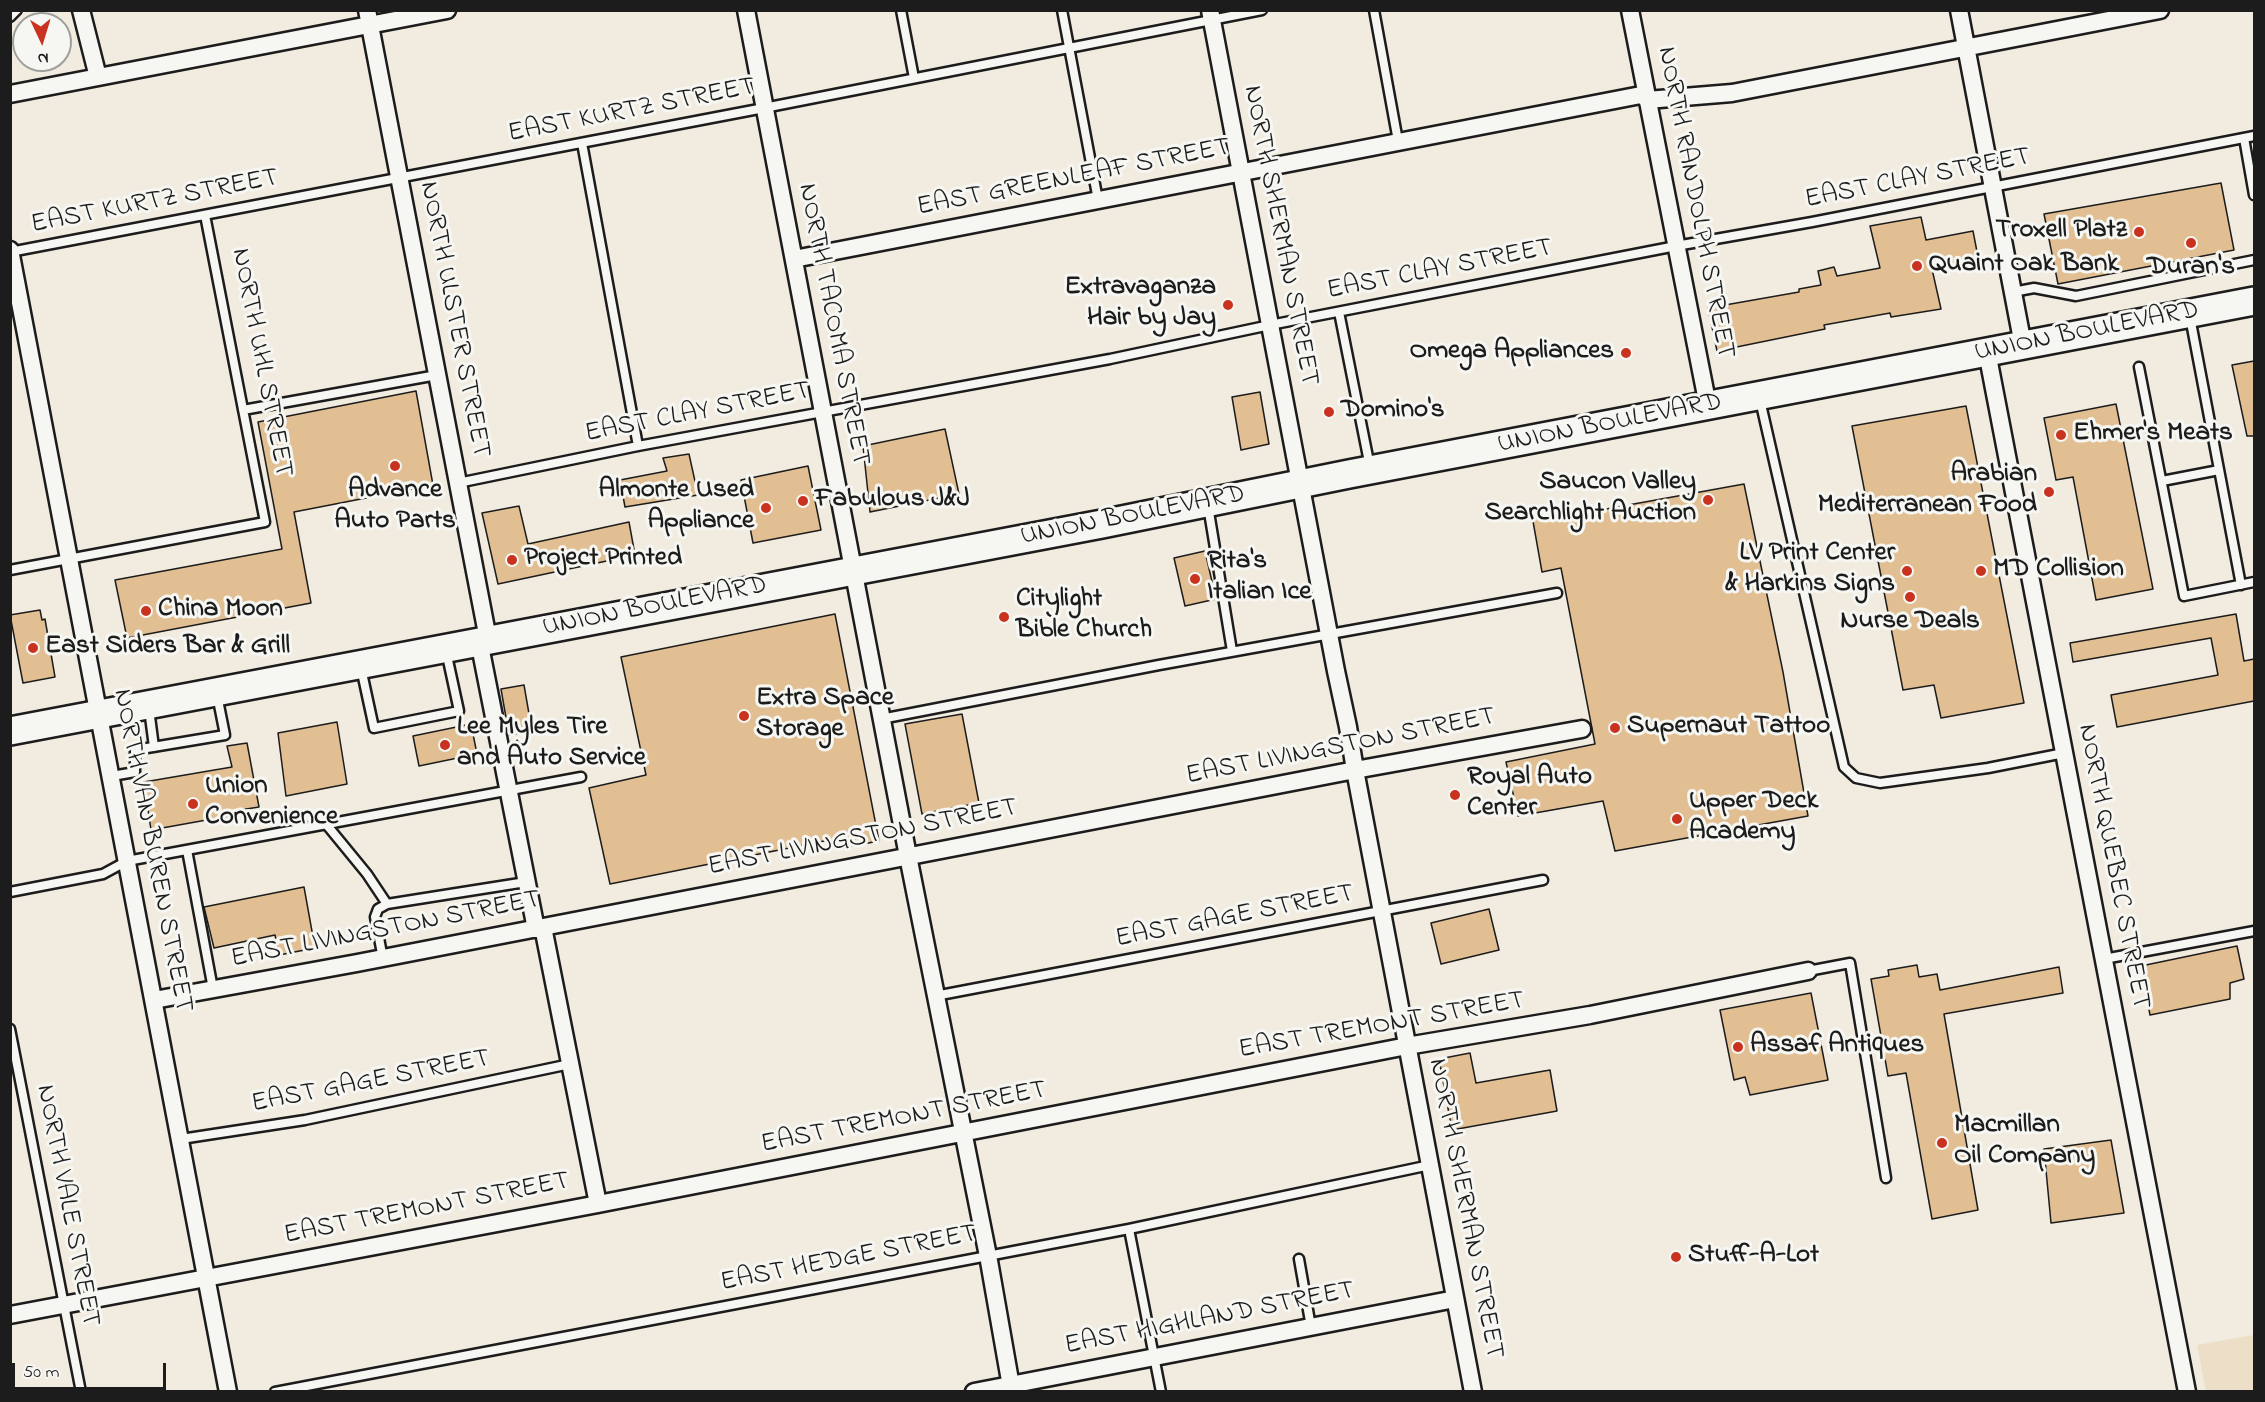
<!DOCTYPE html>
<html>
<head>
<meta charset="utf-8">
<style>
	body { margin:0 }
	#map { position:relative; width:2265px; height:1402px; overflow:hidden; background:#f2ebdf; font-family:"Indie Flower",sans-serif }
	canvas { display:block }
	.frame { position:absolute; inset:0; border:12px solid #1c1c1c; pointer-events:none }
	.north { position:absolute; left:12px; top:12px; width:60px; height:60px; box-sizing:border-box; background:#f6f6f2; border:2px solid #9f9f9c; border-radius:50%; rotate:176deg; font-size:16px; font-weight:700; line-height:24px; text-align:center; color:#1c1c1c }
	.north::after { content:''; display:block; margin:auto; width:21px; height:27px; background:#c8321e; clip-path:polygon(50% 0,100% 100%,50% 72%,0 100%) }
	.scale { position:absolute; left:12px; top:1363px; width:154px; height:27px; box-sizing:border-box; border:3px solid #1c1c1c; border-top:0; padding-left:8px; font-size:18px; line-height:21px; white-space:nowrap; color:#1c1c1c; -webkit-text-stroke:4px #f6f6f2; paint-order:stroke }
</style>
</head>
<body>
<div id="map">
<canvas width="2265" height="1402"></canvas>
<div class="frame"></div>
<div class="north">N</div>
<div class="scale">50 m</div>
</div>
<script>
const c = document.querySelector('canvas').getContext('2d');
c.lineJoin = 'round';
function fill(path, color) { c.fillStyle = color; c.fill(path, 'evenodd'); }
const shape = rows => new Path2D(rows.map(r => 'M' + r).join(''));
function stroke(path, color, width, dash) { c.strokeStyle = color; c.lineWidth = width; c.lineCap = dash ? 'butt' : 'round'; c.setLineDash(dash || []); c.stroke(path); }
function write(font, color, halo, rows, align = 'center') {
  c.font = font + ' "Indie Flower",sans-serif'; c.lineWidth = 6; c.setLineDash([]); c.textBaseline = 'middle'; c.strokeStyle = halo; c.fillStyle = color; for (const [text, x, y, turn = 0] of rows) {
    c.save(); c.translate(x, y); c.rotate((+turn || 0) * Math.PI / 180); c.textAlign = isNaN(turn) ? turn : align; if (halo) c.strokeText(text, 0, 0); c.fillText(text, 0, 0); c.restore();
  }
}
const built = shape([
	[2254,1335,2254,1391,2206,1391,2197,1345]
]);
const building = shape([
	[2221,183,2234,250,2058,284,2044,214,2221,183],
	[1921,217,1926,240,1973,231,1979,262,1932,269,1941,309,1891,317,1890,313,1824,325,1825,329,1717,351,1708,308,1799,292,1799,289,1821,285,1818,271,1834,267,1837,276,1880,268,1870,226,1921,217],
	[2254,361,2254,436,2247,436,2232,365,2254,361],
	[416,391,433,485,294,512,311,603,127,638,115,580,282,549,258,422,416,391],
	[1260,392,1269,444,1241,450,1232,397,1260,392],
	[2116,404,2153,589,2096,600,2073,477,2056,480,2044,418,2116,404],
	[1966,406,2024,703,1941,718,1934,685,1903,690,1852,426,1966,406],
	[945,429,959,494,870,512,863,446,945,429],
	[689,454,698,495,625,507,620,480,667,471,663,458,689,454],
	[808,466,821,530,753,543,741,480,808,466],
	[1744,484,1783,672,1808,816,1615,851,1603,801,1518,816,1506,762,1595,744,1561,568,1542,572,1531,510,1549,507,1551,519,1744,484],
	[519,506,528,544,629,522,635,555,498,584,482,513,519,506],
	[1205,551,1216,599,1185,606,1174,558,1205,551],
	[40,610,42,620,45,619,55,677,23,683,10,615,40,610],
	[835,614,879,841,836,849,834,839,610,884,589,788,646,775,621,657,835,614],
	[2236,614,2244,661,2254,659,2254,701,2117,727,2111,695,2218,675,2211,638,2073,662,2070,643,2236,614],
	[524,685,532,731,509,735,501,689,524,685],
	[962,714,979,803,922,814,905,724,962,714],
	[337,722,347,784,286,796,278,733,337,722],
	[471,724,477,754,419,766,413,736,471,724],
	[247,743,259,807,240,810,240,814,151,830,144,782,232,767,227,746,247,743],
	[304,887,315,948,279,955,275,935,214,948,204,907,304,887],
	[1489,909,1499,950,1441,964,1431,923,1489,909],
	[2237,946,2244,979,2230,983,2230,999,2150,1015,2141,966,2237,946],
	[1917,965,1919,977,1937,974,1940,990,2059,967,2063,993,1944,1014,1978,1210,1932,1219,1906,1073,1888,1076,1871,979,1889,976,1888,970,1917,965],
	[1811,993,1828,1080,1750,1095,1745,1077,1734,1080,1720,1010,1811,993],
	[1470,1053,1476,1083,1550,1070,1557,1111,1452,1130,1439,1059,1470,1053],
	[2111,1140,2124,1213,2051,1223,2044,1149,2111,1140]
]);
const service = shape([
	[901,10,914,78],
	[1062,10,1098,200],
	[1374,10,1398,141],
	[10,17,17,10],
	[2244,138,2254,195],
	[582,143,638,446],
	[10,252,764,108,1262,10],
	[2013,292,2034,288,2076,296,2254,260],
	[1339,312,1370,467],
	[2190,317,2241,585],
	[2139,367,2184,596,2254,582],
	[1760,400,1844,767,1856,778,1880,783,1988,768,2064,753],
	[243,410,437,375],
	[2162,481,2219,470],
	[458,483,638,446,1110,359,1270,325,1676,246,1812,222,2254,136],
	[1208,506,1232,651],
	[10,570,265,522,205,215],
	[361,668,374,728,459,711,446,651],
	[149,709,154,747],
	[881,719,1159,665,1557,593],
	[112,776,135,772,135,750,225,735,217,695],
	[326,824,367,874,387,904],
	[187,850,213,989],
	[10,892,103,874,127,861,581,777],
	[383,959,375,917,378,909,387,904,526,882],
	[2104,959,2254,931],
	[1808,971,1850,963,1886,1178],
	[935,996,1543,880],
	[10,1029,81,1392],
	[181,1139,305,1120,570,1064],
	[1129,1229,1161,1392],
	[1299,1259,1311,1327],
	[275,1392,1129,1229,1430,1165]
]);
const minor = shape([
	[81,10,98,77],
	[367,10,488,639],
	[746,10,908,856,989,1261,1012,1392],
	[1210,10,1336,671,1348,727,1355,770,1473,1392],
	[1630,10,1708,406],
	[1959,10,2023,345],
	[10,94,447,10],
	[1647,100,1732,93,2160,10],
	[10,250,228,1392],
	[794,259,1646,94],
	[1987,352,2187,1392],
	[479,641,536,929],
	[543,927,598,1204],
	[154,1000,357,963,1355,770,1582,729],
	[10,1315,598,1204,1407,1046,1590,1015,1808,971],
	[974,1392,1455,1299]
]);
const primary = shape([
	[10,731,1102,524,1349,474,2254,301]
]);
const markers = [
	[2139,232,6,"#c8321e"],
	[2191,243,6,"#c8321e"],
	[1917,266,6,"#c8321e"],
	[1228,305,6,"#c8321e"],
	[1626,353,6,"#c8321e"],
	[1329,412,6,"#c8321e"],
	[2061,435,6,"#c8321e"],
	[395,466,6,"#c8321e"],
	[2049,492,6,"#c8321e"],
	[1708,500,6,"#c8321e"],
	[803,501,6,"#c8321e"],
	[766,508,6,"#c8321e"],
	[512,560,6,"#c8321e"],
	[1907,571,6,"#c8321e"],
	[1981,571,6,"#c8321e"],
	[1195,579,6,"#c8321e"],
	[1910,597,6,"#c8321e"],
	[146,611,6,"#c8321e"],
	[1004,617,6,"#c8321e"],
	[33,648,6,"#c8321e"],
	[744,716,6,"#c8321e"],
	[1615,728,6,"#c8321e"],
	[445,745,6,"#c8321e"],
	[1455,795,6,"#c8321e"],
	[193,804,6,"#c8321e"],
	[1677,819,6,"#c8321e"],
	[1738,1047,6,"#c8321e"],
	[1942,1143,6,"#c8321e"],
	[1676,1257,6,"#c8321e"]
];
const streetNames = [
	["EAST KURTZ STREET",632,112,-11],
	["EAST GREENLEAF STREET",1074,179,-11],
	["EAST CLAY STREET",1918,180,-11],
	["EAST KURTZ STREET",155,203,-11],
	["NORTH RANDOLPH STREET",1694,203,79],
	["NORTH SHERMAN STREET",1279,236,79],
	["EAST CLAY STREET",1440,271,-11],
	["NORTH ULSTER STREET",453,320,79],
	["NORTH TACOMA STREET",832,325,79],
	["UNION BOULEVARD",2087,333,-11],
	["NORTH UHL STREET",260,363,79],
	["EAST CLAY STREET",698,414,-11],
	["UNION BOULEVARD",1610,425,-11],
	["UNION BOULEVARD",1133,517,-11],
	["UNION BOULEVARD",655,608,-11],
	["EAST LIVINGSTON STREET",1341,748,-11],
	["EAST LIVINGSTON STREET",863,839,-11],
	["NORTH VAN BUREN STREET",151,851,79],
	["NORTH QUEBEC STREET",2112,867,79],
	["EAST GAGE STREET",1235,918,-11],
	["EAST LIVINGSTON STREET",386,931,-11],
	["EAST TREMONT STREET",1382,1027,-10],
	["EAST GAGE STREET",371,1083,-11],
	["EAST TREMONT STREET",904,1119,-11],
	["NORTH VALE STREET",66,1206,79],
	["NORTH SHERMAN STREET",1464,1209,79],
	["EAST TREMONT STREET",427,1210,-11],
	["EAST HEDGE STREET",849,1260,-11],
	["EAST HIGHLAND STREET",1210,1320,-11]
];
const poiNames = [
	["Troxell Platz",2127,232,"right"],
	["Quaint Oak Bank",1929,266],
	["Duran's",2191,269,"center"],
	["Extravaganza",1216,289,"right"],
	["Hair by Jay",1216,320,"right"],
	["Omega Appliances",1614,353,"right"],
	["Domino's",1341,412],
	["Ehmer's Meats",2073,435],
	["Arabian",2037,476,"right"],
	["Mediterranean Food",2037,507,"right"],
	["Saucon Valley",1696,484,"right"],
	["Searchlight Auction",1696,515,"right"],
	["Advance",395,492,"center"],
	["Auto Parts",395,523,"center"],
	["Almonte Used",754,492,"right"],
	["Appliance",754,523,"right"],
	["Fabulous J&J",815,501],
	["LV Print Center",1895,555,"right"],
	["& Harkins Signs",1895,586,"right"],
	["Project Printed",524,560],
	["Rita's",1207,563],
	["Italian Ice",1207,594],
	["MD Collision",1993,571],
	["Citylight",1016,601],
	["Bible Church",1016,632],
	["China Moon",158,611],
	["Nurse Deals",1910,623,"center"],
	["East Siders Bar & Grill",45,648],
	["Extra Space",756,700],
	["Storage",756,731],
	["Supernaut Tattoo",1627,728],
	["Lee Myles Tire",457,729],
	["and Auto Service",457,760],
	["Royal Auto",1467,779],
	["Center",1467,810],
	["Union",205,788],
	["Convenience",205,819],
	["Upper Deck",1689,803],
	["Academy",1689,834],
	["Assaf Antiques",1750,1047],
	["Macmillan",1954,1127],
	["Oil Company",1954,1158],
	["Stuff-A-Lot",1688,1257]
];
fill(built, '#eddec8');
fill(building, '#e1bf93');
stroke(building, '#1c1c1c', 1.5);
stroke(service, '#1c1c1c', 13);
stroke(minor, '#1c1c1c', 21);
stroke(primary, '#1c1c1c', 32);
stroke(service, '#f6f6f2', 8);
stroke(minor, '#f6f6f2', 16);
stroke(primary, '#f6f6f2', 27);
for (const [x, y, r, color] of markers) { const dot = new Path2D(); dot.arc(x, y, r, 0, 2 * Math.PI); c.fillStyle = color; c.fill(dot); stroke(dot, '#f6f6f2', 2); }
write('27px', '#1c1c1c', '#f6f6f2', streetNames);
write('bold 27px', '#1c1c1c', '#f6f6f2', poiNames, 'left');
</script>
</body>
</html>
